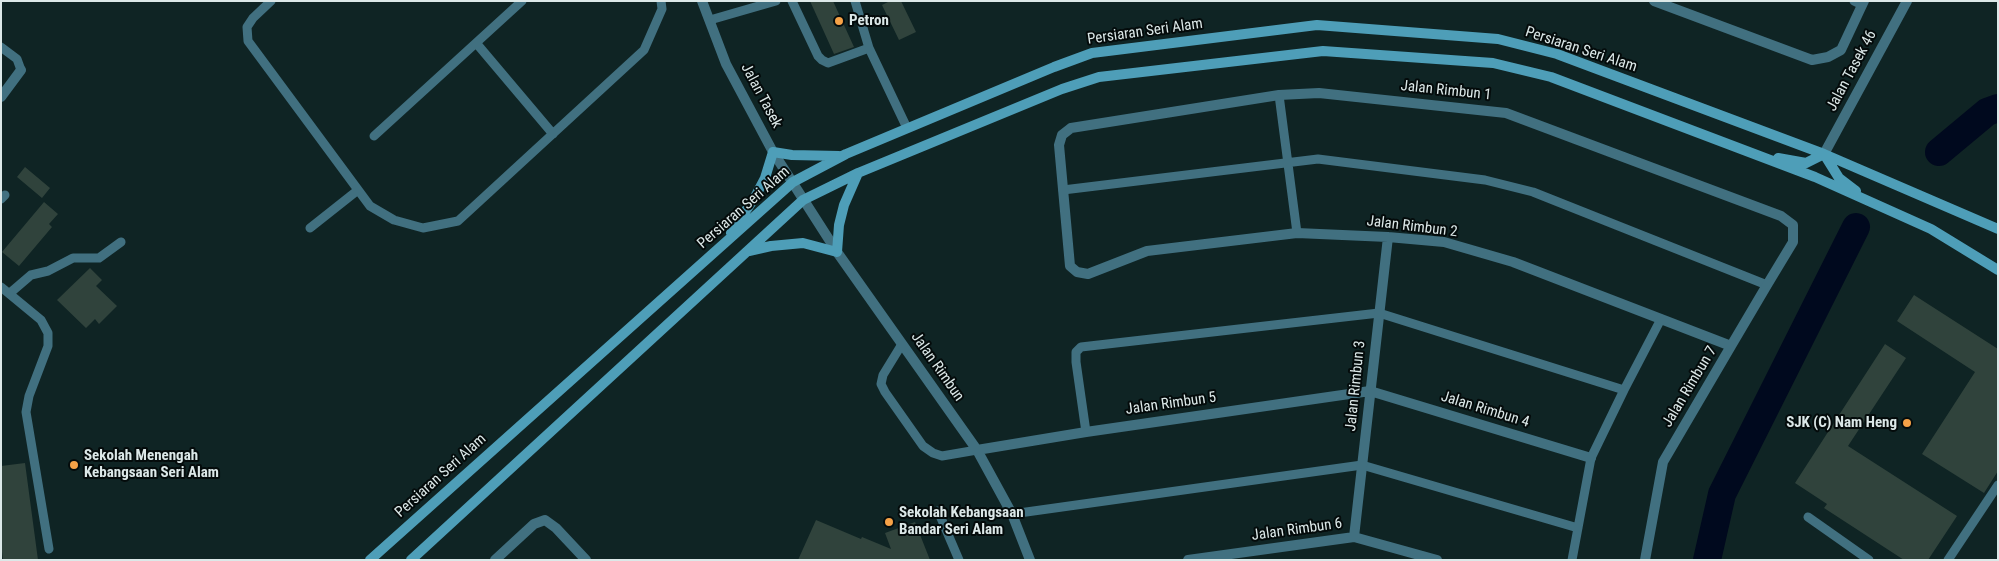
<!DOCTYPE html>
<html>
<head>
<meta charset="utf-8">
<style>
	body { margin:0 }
	#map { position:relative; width:1999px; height:561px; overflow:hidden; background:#0f2424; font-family:"Roboto Condensed",sans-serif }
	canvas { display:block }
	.frame { position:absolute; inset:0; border:2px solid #dce8e8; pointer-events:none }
</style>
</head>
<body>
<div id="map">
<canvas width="1999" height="561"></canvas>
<div class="frame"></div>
</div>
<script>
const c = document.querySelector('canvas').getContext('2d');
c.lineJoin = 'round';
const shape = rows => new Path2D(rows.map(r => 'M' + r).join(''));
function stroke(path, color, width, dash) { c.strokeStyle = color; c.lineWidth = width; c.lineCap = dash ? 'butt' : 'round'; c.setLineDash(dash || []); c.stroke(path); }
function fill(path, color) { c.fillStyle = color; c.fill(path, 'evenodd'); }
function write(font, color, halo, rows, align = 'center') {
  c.font = font + ' "Roboto Condensed",sans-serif'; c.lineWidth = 4; c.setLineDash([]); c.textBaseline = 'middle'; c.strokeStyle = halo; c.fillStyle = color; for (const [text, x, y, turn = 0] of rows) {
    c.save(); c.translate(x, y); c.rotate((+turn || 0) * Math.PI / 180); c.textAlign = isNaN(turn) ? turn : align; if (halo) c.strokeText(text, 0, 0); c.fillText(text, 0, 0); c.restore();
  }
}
const river = shape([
	[1939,152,1987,112,1998,108],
	[1707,560,1722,494,1856,227]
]);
const building = shape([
	[810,1,833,1,854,47,834,54],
	[890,1,901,1,916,32,899,40,882,5],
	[25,167,50,188,42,198,17,177],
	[44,202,58,214,49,224,52,227,19,266,2,252],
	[90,268,102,280,96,286,117,306,99,324,95,319,86,328,57,300],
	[1914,295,1998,349,1998,471,1984,493,1922,454,1975,372,1897,321],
	[1885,344,1906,358,1848,446,1957,516,1928,560,1904,560,1824,508,1827,504,1795,483],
	[25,463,38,560,3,560,1,544,1,466],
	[816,520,861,539,862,537,891,549,885,533,915,522,930,560,798,560]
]);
const lane = shape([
	[271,1,253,18,247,27,248,41,370,206,394,220,423,228,458,221,644,50,662,9,661,1],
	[792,1,818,56,822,60,828,63,869,48],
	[855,1,869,48,907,128],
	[1854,1,1862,5],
	[710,20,776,1],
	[477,44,553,134],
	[1,47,17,59,21,70],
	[1279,95,1297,233],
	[374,136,522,1],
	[1063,190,1318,159,1485,180,1533,192,1767,285],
	[1,199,5,195],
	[310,228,358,190],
	[1,287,41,320,48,333,48,346,29,396,26,412,49,549],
	[10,293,31,275,48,271,73,258,99,258,121,242],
	[902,344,883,375,881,384,885,392,923,446,933,453,942,456,977,450],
	[1086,432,1076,362,1076,352,1081,347,1379,313,1624,390],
	[938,511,959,560],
	[1012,514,1362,465,1578,528],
	[1808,517,1869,560],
	[1572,560,1591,458,1624,390,1661,319],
	[1948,560,1998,485]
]);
const street = shape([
	[702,1,726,64,773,152,837,252,977,450,1012,514,1030,560],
	[1654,1,1812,60,1828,57,1841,50,1864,1],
	[1,97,21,70],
	[1824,154,1907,1],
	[977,450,1086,432,1370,391,1591,458],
	[1354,537,1388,237],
	[495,560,534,524,545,520,556,528,586,560],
	[1188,560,1354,537,1437,560],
	[1645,560,1663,462,1731,346,1767,285,1793,242,1793,225,1781,216,1506,113,1319,93,1279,95,1071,128,1062,135,1059,145,1070,266,1077,272,1088,274,1147,251,1297,233,1388,237,1444,242,1513,262,1731,346]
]);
const secondary = shape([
	[1824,154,1839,178,1856,191],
	[1778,158,1806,163,1824,154],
	[731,233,755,197,765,178,773,152,792,155,839,156],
	[749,251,771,246,803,243,837,252,839,225,844,205,858,173],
	[370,560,793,182,846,154,1054,67,1092,53,1317,25,1498,39,1557,54,1824,154,1998,229],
	[411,560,803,200,858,173,1062,89,1099,77,1323,51,1493,63,1551,77,1815,177,1931,229,1998,270]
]);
const markers = [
	[839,21,5,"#f6a247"],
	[1907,423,5,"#f6a247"],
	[74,465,5,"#f6a247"],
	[889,522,5,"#f6a247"]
];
const poiNames = [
	["Petron",849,21],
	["SJK (C) Nam Heng",1897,423,"right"],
	["Sekolah Menengah",84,456],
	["Kebangsaan Seri Alam",84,473],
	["Sekolah Kebangsaan",899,513],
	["Bandar Seri Alam",899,530]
];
const streetNames = [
	["Persiaran Seri Alam",1145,32,-8],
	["Persiaran Seri Alam",1581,50,18],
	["Jalan Tasek 46",1852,71,-62],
	["Jalan Rimbun 1",1446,91,6],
	["Jalan Tasek",761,96,62],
	["Persiaran Seri Alam",744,208,-41],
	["Jalan Rimbun 2",1412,227,7],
	["Jalan Rimbun",937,367,55],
	["Jalan Rimbun 3",1356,386,-84],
	["Jalan Rimbun 7",1690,387,-59],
	["Jalan Rimbun 5",1171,404,-8],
	["Jalan Rimbun 4",1485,410,17],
	["Persiaran Seri Alam",441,476,-42],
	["Jalan Rimbun 6",1297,530,-8]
];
stroke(river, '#00091e', 28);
fill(building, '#30433c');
stroke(lane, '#417080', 9);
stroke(street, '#417080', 10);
stroke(secondary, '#4e9eb8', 10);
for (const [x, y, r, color] of markers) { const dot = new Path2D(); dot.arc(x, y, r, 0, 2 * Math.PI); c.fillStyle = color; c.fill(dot); stroke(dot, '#040b0b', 2); }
write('bold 15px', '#dce8e8', '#040b0b', poiNames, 'left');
write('15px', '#dce8e8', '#040b0b', streetNames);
</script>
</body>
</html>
